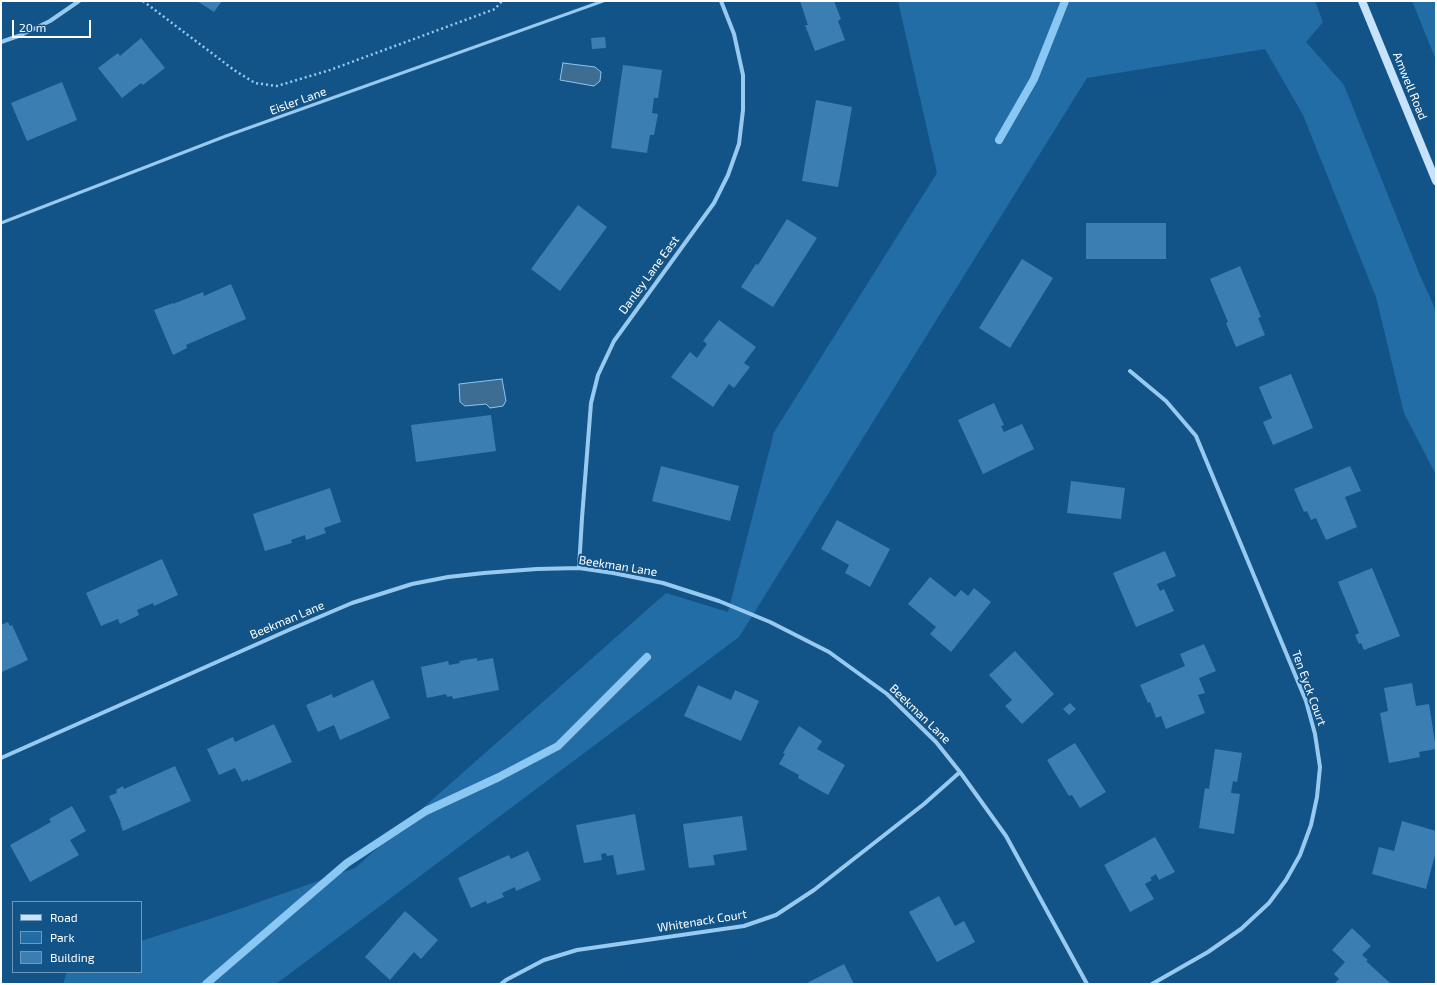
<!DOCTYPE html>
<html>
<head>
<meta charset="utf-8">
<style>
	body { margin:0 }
	#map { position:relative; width:1437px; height:985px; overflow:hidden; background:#135488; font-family:"Exo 2",sans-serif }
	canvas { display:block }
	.frame { position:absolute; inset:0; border:2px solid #fff; pointer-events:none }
	.legend { position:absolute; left:12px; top:901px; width:130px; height:72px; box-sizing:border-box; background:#135488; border:1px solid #7198b8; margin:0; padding:5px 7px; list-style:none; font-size:12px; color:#fff }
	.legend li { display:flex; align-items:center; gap:8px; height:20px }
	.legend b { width:20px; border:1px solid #7198b8 }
	.scale { position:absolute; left:12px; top:20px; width:79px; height:18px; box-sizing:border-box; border:2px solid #fff; border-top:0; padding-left:5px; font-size:12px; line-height:14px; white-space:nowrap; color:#fff; -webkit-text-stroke:3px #135488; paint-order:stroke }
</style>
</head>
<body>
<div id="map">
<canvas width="1437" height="985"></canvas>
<div class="frame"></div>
<ul class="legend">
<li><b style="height:5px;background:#c6e3fb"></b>Road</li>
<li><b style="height:11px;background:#226da6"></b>Park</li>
<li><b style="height:11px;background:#3b7eb2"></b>Building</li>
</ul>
<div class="scale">20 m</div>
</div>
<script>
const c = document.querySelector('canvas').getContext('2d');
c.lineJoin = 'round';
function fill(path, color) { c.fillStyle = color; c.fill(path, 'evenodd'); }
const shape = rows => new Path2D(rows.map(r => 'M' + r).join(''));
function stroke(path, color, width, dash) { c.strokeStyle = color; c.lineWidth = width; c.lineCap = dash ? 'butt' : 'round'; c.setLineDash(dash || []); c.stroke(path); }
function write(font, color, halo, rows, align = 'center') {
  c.font = font + ' "Exo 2",sans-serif'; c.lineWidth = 4; c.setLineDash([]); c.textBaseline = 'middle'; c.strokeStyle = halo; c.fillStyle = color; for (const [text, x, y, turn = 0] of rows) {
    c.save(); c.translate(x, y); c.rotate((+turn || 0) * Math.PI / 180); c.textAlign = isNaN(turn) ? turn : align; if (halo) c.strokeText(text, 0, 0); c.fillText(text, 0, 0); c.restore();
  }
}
const green = shape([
	[898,1,1315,1,1323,22,1306,42,1344,85,1419,273,1436,311,1436,475,1404,413,1376,297,1303,115,1265,49,1087,78,739,637,276,984,63,984,67,972,141,972,141,941,228,913,355,868,666,593,728,612,774,432,937,173],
	[1412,1,1436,1,1436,60]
]);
const water = shape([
	[563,63,595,67,601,72,600,81,594,86,560,80,563,63],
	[502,379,506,401,503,406,490,408,486,404,465,406,460,402,459,384,502,379]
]);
const stream = shape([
	[999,140,1034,79,1065,1],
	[206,984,347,863,426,811,499,777,558,746,647,657]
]);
const building = shape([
	[197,1,222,1,214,12],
	[800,1,834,1,841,19,838,21,845,40,815,51,805,25,808,25],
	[605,37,606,48,592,49,591,38],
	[141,38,165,68,143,85,141,83,122,98,98,68,118,53,120,56],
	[623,65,662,70,658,98,654,98,652,113,658,114,654,135,650,135,647,153,611,148],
	[62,82,77,120,27,141,11,103],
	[816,100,852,107,838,187,802,181],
	[578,205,607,227,560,291,531,269],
	[787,219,817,238,773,307,741,287,756,264,758,265],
	[1086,223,1166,223,1166,259,1086,259],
	[1022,259,1053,278,1010,348,979,328],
	[1240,266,1261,317,1258,318,1265,335,1236,347,1226,323,1228,322,1210,279],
	[231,284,246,319,186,345,187,348,173,355,154,310,173,303,173,304,203,292,204,296],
	[719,320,756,347,744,363,750,367,734,388,729,384,713,407,671,377,690,352,697,358,707,344,703,341],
	[1291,374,1313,428,1273,445,1263,422,1272,418,1259,387],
	[994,403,1004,425,1001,426,1004,432,1022,424,1034,449,983,474,958,420],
	[491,415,496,451,416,462,411,425],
	[661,466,739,486,730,521,652,501],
	[1350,466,1361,491,1345,497,1357,527,1326,540,1316,518,1311,520,1307,511,1304,512,1294,489],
	[1071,481,1125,488,1121,519,1067,513],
	[330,488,341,522,324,528,326,533,306,540,305,535,291,540,292,543,265,551,253,514],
	[837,520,890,549,870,587,845,573,849,565,821,549],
	[1165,551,1176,576,1157,584,1160,591,1164,589,1174,611,1136,627,1113,573],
	[162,559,178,595,154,606,153,603,137,610,139,615,120,624,118,619,101,626,86,593],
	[1372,568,1400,636,1364,650,1361,643,1359,644,1355,635,1359,633,1338,582],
	[930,577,955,597,961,590,968,596,974,588,991,602,951,652,930,634,936,627,908,604],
	[8,622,10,626,12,625,28,660,2,672,1,670,1,625],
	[1204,644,1216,671,1199,678,1205,693,1198,695,1205,713,1166,729,1161,716,1156,718,1150,702,1148,703,1140,685,1185,666,1180,654],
	[1015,651,1054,694,1022,724,1005,706,1012,700,989,675],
	[477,658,477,661,493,658,499,690,453,699,452,696,447,697,446,694,427,698,421,667,448,661,449,665,460,663,459,661],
	[373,680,390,718,340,740,334,725,318,732,306,705,332,694,333,698],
	[1412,683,1416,706,1429,704,1436,749,1419,752,1420,757,1389,763,1380,713,1388,711,1384,688],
	[698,685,731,700,735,690,759,701,741,741,684,716],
	[1070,703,1076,709,1069,715,1063,709],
	[274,724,292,762,248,781,248,779,242,782,235,768,219,775,207,749,233,737,235,742],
	[799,726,822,741,817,749,845,765,828,795,798,778,799,775,779,764,785,754,783,753],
	[1075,743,1106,792,1080,808,1072,795,1069,796,1047,760],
	[1215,749,1242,753,1237,782,1233,781,1231,793,1240,794,1234,834,1199,828,1205,788,1209,789],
	[175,766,191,801,123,831,120,823,121,823,109,796,117,793,116,790,123,786,124,789],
	[72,806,86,831,70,840,79,855,30,882,10,845,51,822,49,819],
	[635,814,645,870,617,875,613,855,607,856,606,853,601,854,602,860,584,863,576,825],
	[742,816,747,850,713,855,715,865,689,868,683,824],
	[1402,821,1436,831,1436,851,1426,889,1372,874,1379,847,1394,851],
	[1155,837,1175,872,1159,880,1156,874,1150,878,1152,880,1145,884,1154,899,1130,912,1104,865],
	[528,851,541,880,516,891,515,887,502,893,504,897,487,904,486,901,471,908,458,878,509,855,511,859],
	[939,896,955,926,964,921,975,942,937,962,909,912],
	[405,911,438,940,421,959,414,952,390,980,365,957],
	[1352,928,1371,946,1362,955,1368,960,1366,961,1390,983,1389,984,1334,984,1339,979,1334,974,1345,962,1332,950],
	[844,964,854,984,805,984]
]);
const path = shape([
	[143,1,234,70,255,83,277,86,330,70,495,9,502,1]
]);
const service = shape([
	[1,223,226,136,603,1]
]);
const minor = shape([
	[1,42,21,35,50,21,79,1],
	[1130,371,1166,401,1196,436,1306,701,1315,734,1320,767,1317,797,1311,825,1300,855,1286,880,1269,903,1241,929,1208,952,1152,984],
	[579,568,582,518,591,403,598,375,614,341,714,203,728,175,739,144,743,110,743,75,734,34,721,1],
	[1,758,291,629,352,603,412,584,448,577,484,573,537,569,579,568,613,573,663,583,719,601,770,622,829,652,887,694,936,742,960,772,1006,836,1087,984],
	[501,984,506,980,544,960,577,950,744,926,776,915,814,890,924,804,960,772]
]);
const secondary = shape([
	[1362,1,1436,181]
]);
const streetNames = [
	["Amwell Road",1410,86,68],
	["Eisler Lane",298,101,-20],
	["Danley Lane East",649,275,-54],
	["Beekman Lane",618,566,9],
	["Beekman Lane",287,620,-23],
	["Ten Eyck Court",1309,688,70],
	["Beekman Lane",920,714,44],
	["Whitenack Court",702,921,-9]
];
fill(green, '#226da6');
fill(water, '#3d6d93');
stroke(water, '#8ac7f3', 1);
stroke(stream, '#8ac7f3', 8);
fill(building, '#3b7eb2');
stroke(path, '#98caf0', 2.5, [2, 3]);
stroke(service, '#98caf0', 3);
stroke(minor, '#98caf0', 4);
stroke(secondary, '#c6e3fb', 8);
write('12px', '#fff', '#135488', streetNames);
</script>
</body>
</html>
